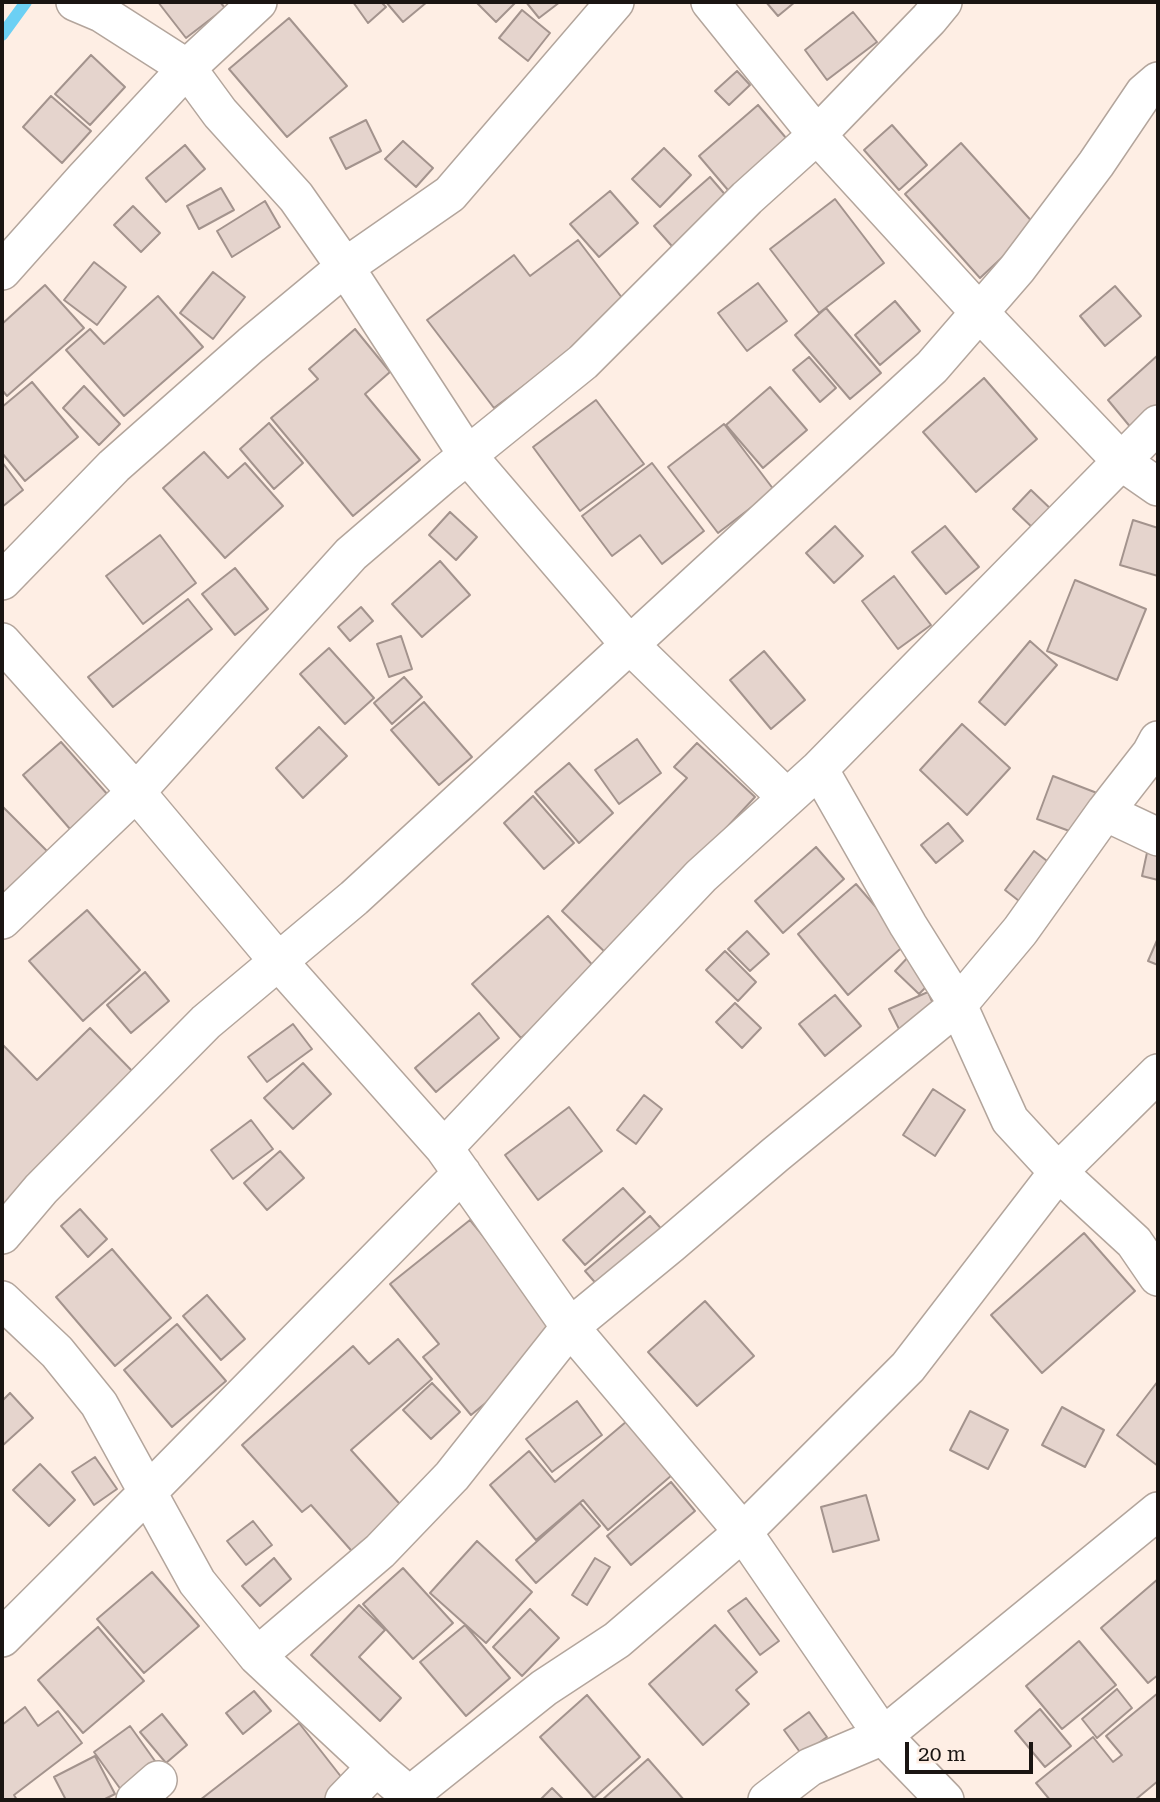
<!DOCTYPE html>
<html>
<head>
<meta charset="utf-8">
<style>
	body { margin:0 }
	#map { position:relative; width:1160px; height:1802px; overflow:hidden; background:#feeee4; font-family:"Roboto Serif",serif }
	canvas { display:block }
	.frame { position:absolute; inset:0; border:4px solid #1a1512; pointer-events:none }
	.scale { position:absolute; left:905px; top:1742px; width:128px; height:32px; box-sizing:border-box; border:4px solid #1a1512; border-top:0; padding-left:9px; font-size:21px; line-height:24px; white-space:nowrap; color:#1a1512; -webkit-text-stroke:5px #feeee4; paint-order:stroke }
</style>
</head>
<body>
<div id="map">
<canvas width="1160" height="1802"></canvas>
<div class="frame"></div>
<div class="scale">20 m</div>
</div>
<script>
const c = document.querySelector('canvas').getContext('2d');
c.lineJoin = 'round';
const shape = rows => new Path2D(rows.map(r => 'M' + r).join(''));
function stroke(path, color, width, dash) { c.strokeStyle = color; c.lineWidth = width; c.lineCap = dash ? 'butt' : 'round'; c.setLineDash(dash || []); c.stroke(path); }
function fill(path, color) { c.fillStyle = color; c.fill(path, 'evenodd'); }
const stream = shape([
	[2,35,26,2]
]);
const building = shape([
	[158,2,220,2,225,8,186,38,158,2],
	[353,2,381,2,386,7,368,23,353,2],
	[386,2,427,2,403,22,386,2],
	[476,2,516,2,496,22,476,2],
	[526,2,560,2,539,18,526,2],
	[766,2,795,2,778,16,766,2],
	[522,10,550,33,528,61,499,38,522,10],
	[853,12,877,42,827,80,805,50,853,12],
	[289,18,347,86,287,137,229,69,289,18],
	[91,55,125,87,90,125,55,94,91,55],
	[737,71,750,85,729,105,715,91,737,71],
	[51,96,91,131,62,163,23,127,51,96],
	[758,105,792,145,733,196,699,156,758,105],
	[366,120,381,151,346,169,330,138,366,120],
	[892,125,927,165,899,190,864,150,892,125],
	[403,141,433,168,416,187,385,159,403,141],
	[961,143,1036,226,980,278,905,194,961,143],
	[185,145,205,169,166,202,146,178,185,145],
	[664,148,691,175,660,207,632,179,664,148],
	[710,177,734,205,679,254,654,226,710,177],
	[221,188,234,210,199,229,187,206,221,188],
	[610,191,638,223,599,257,570,224,610,191],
	[835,199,884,263,819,313,770,249,835,199],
	[265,201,280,227,232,257,217,231,265,201],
	[133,206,160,233,141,252,114,225,133,206],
	[578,240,629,307,494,408,427,320,514,255,530,276,578,240],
	[94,262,126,287,97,325,64,300,94,262],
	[213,272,245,297,213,339,180,313,213,272],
	[758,283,787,321,747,351,718,313,758,283],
	[45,285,84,328,7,396,2,390,2,324,45,285],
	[1115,286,1141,316,1105,346,1080,316,1115,286],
	[158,296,203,347,124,416,66,350,90,329,104,344,158,296],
	[895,301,920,331,880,365,855,335,895,301],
	[826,308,881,373,850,399,795,335,826,308],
	[355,329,390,372,365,394,420,460,353,516,271,418,318,379,309,369,355,329],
	[1158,355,1158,417,1137,435,1108,400,1158,355],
	[809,357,836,388,820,402,793,370,809,357],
	[984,378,1037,439,976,492,923,432,984,378],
	[32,382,78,437,25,481,2,453,2,407,32,382],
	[84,386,120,424,99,445,63,408,84,386],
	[770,387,807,430,763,468,726,425,770,387],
	[596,400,644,464,580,511,533,447,596,400],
	[269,423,303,463,274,489,240,449,269,423],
	[724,424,774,490,718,533,668,467,724,424],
	[204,452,228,478,245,463,283,506,225,558,163,488,204,452],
	[2,462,23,490,2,507,2,462],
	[652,463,704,531,662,564,640,535,612,556,582,516,652,463],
	[1031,490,1054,512,1036,531,1013,509,1031,490],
	[450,512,477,537,456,560,429,535,450,512],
	[1133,520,1158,528,1158,576,1120,565,1133,520],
	[835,526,863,556,834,583,806,553,835,526],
	[945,526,979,567,946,594,912,552,945,526],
	[160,535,196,583,143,624,106,576,160,535],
	[440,561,470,595,422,637,392,604,440,561],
	[235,568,268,609,235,635,202,594,235,568],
	[894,576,931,625,898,649,862,601,894,576],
	[1075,580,1146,609,1117,680,1047,651,1075,580],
	[188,599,212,629,113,707,88,677,188,599],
	[361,607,373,621,350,641,338,627,361,607],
	[401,636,412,669,389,677,377,644,401,636],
	[1030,641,1057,665,1005,725,979,702,1030,641],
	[329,648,374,698,345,724,300,674,329,648],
	[764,651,805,700,771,729,730,680,764,651],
	[404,677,422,697,392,724,374,703,404,677],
	[424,702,472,757,439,785,391,730,424,702],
	[962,724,1010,768,967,815,920,770,962,724],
	[319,727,347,756,303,798,276,768,319,727],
	[637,739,661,773,619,804,595,770,637,739],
	[61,742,108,795,70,829,23,775,61,742],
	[697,743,755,797,608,955,562,911,687,778,674,767,697,743],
	[569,763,613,813,579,843,535,792,569,763],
	[1053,776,1115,800,1099,842,1037,819,1053,776],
	[533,796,574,843,544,869,504,823,533,796],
	[2,806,49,853,2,900,2,806],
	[948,823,963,841,936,863,921,845,948,823],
	[1151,834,1158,836,1158,880,1142,876,1151,834],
	[816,847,844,879,783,933,755,901,816,847],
	[1034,851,1072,880,1042,919,1005,890,1034,851],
	[856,884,907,943,848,995,798,934,856,884],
	[87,910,140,970,83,1021,29,961,87,910],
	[548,916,597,970,521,1038,472,984,548,916],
	[747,931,769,954,750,971,728,949,747,931],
	[1158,938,1158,965,1148,961,1158,938],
	[725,951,756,982,738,1001,706,970,725,951],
	[910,955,935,978,919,994,895,971,910,955],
	[145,972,169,1001,131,1033,107,1005,145,972],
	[928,992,938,1015,901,1033,889,1009,928,992],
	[835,995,861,1026,825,1056,799,1024,835,995],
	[735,1003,761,1028,742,1048,716,1022,735,1003],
	[479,1013,499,1038,436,1092,415,1068,479,1013],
	[293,1024,312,1049,267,1082,248,1057,293,1024],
	[90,1028,138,1077,2,1211,2,1044,37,1080,90,1028],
	[303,1063,331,1094,293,1129,264,1098,303,1063],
	[933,1089,965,1110,935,1156,903,1135,933,1089],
	[644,1095,662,1109,636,1144,617,1130,644,1095],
	[569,1107,602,1151,538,1200,505,1155,569,1107],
	[251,1120,273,1149,233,1179,211,1150,251,1120],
	[280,1151,304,1178,267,1210,244,1183,280,1151],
	[623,1188,645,1212,585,1265,563,1240,623,1188],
	[80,1209,107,1239,88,1257,61,1226,80,1209],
	[650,1216,679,1249,614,1304,585,1271,650,1216],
	[470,1220,566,1337,471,1415,423,1357,439,1344,390,1284,470,1220],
	[1084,1233,1135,1291,1042,1373,991,1315,1084,1233],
	[112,1249,171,1318,115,1366,56,1297,112,1249],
	[207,1295,245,1339,221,1360,183,1316,207,1295],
	[705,1301,754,1356,697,1406,648,1352,705,1301],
	[177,1324,226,1381,172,1427,124,1370,177,1324],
	[398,1339,432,1379,351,1450,407,1512,357,1557,311,1505,302,1512,242,1445,353,1346,369,1364,398,1339],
	[1158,1381,1158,1466,1117,1435,1158,1381],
	[432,1383,460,1412,431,1439,403,1410,432,1383],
	[10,1393,33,1418,2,1446,2,1401,10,1393],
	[577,1401,602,1435,552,1472,526,1439,577,1401],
	[1062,1407,1104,1430,1085,1467,1042,1445,1062,1407],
	[970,1411,1008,1430,988,1469,950,1450,970,1411],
	[627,1421,672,1475,608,1530,583,1500,536,1540,490,1485,529,1451,555,1482,627,1421],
	[95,1457,117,1489,94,1505,72,1472,95,1457],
	[40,1464,75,1500,49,1526,13,1490,40,1464],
	[671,1482,695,1511,631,1565,607,1536,671,1482],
	[866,1495,879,1540,833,1552,821,1507,866,1495],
	[580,1503,600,1526,536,1583,516,1560,580,1503],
	[253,1521,272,1545,246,1565,227,1541,253,1521],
	[477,1541,532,1592,486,1643,430,1593,477,1541],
	[274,1558,291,1579,260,1606,242,1586,274,1558],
	[595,1558,610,1567,587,1605,572,1595,595,1558],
	[403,1568,453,1623,413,1659,363,1604,403,1568],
	[152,1572,199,1626,144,1673,97,1619,152,1572],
	[1158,1579,1158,1675,1148,1683,1101,1628,1158,1579],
	[746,1598,779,1641,760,1655,728,1611,746,1598],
	[359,1605,385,1630,359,1657,401,1698,380,1721,311,1655,359,1605],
	[530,1609,559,1638,522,1676,493,1647,530,1609],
	[465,1625,510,1678,466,1716,420,1662,465,1625],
	[715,1625,757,1672,736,1690,749,1704,703,1745,649,1684,715,1625],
	[98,1627,144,1681,83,1733,38,1680,98,1627],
	[1079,1641,1116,1685,1062,1729,1026,1686,1079,1641],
	[1117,1689,1132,1708,1097,1738,1082,1719,1117,1689],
	[254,1691,271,1711,243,1734,226,1713,254,1691],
	[1158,1693,1158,1781,1135,1800,1050,1800,1036,1783,1093,1737,1113,1762,1122,1755,1106,1736,1158,1693],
	[587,1695,640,1757,594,1798,540,1737,587,1695],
	[25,1707,38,1726,58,1711,82,1743,14,1795,17,1800,2,1800,2,1725,25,1707],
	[1040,1709,1071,1746,1045,1767,1015,1731,1040,1709],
	[809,1712,827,1737,802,1755,784,1730,809,1712],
	[162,1714,187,1745,166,1763,140,1732,162,1714],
	[299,1723,346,1783,324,1800,200,1800,299,1723],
	[130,1726,160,1768,124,1794,94,1752,130,1726],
	[95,1756,115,1794,103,1800,66,1800,54,1777,95,1756],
	[648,1759,684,1800,602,1800,648,1759],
	[552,1788,564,1800,540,1800,552,1788]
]);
const street = shape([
	[75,2,101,13,187,68,220,113,296,197,345,267,468,456,629,644,787,798],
	[710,2,817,135,979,312,1122,462,1158,487],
	[2,271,84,179,187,68,258,2],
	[2,581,114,466,251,345,345,267,450,194,615,2],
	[2,642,136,792,278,961,444,1148,570,1327,743,1532,883,1736,945,1800],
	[819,769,908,925,958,1005,1010,1120,1058,1172,1134,1242,1158,1277],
	[1105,812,1158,837],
	[2,920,136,792,351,554,443,475,583,362,747,198,817,135,929,19,943,2],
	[444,1148,701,876,819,769,1158,424],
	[2,1235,41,1189,206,1022,354,898,932,367,1017,269,1096,164,1144,93,1158,81],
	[2,1300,57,1352,99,1404,197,1582,257,1656,376,1767,415,1800],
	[2,1638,147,1493,462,1173],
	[257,1656,380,1551,452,1476,570,1327,671,1244,775,1155,958,1005,1020,931,1105,812,1151,753,1158,740],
	[410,1795,544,1688,617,1640,743,1532,908,1367,1058,1172,1158,1073],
	[135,1800,158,1780],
	[344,1800,376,1767],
	[767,1800,810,1767,883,1736,1158,1511]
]);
stroke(stream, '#6cd0f4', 12);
fill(building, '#e5d4cd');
stroke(building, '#a3938d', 2);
stroke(street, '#b3a59c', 40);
stroke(street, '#fff', 37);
</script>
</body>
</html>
